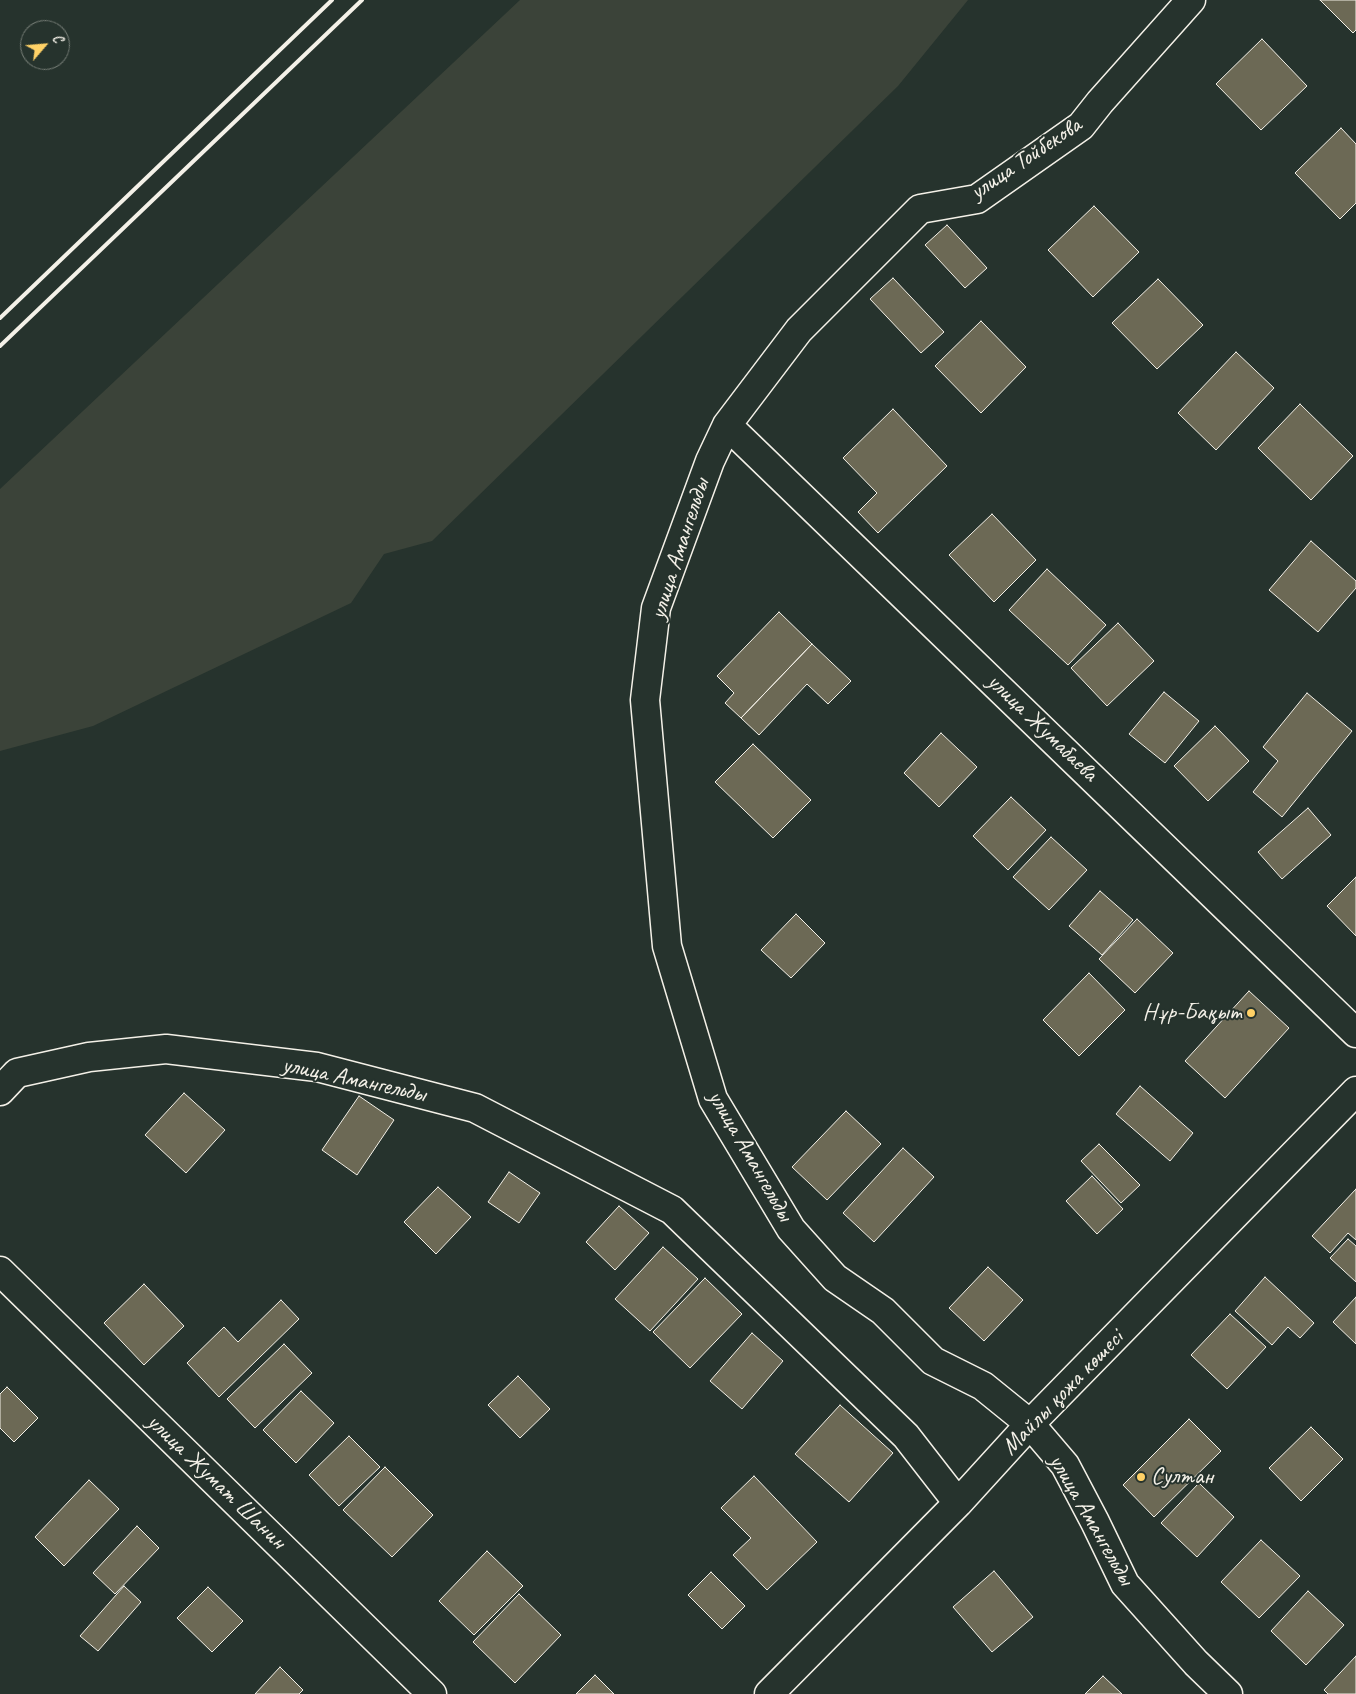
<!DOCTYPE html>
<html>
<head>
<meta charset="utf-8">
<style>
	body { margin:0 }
	#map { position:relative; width:1356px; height:1694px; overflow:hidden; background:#26332d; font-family:Caveat,sans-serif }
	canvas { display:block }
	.north { position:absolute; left:20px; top:20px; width:50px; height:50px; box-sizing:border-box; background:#26332d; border:1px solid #787f78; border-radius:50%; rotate:63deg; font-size:14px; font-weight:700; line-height:20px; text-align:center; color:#f4f1e8 }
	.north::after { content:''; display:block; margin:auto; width:18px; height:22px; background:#ffd166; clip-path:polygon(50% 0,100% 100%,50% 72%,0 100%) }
</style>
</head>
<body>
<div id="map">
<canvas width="1356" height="1694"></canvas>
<div class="north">С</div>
</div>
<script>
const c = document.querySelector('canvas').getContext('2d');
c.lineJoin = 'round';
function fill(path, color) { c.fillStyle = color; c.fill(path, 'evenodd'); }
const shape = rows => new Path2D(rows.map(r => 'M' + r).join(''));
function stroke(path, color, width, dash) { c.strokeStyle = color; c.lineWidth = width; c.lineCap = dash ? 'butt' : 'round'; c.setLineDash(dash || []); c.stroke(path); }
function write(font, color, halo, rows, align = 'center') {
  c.font = font + ' Caveat,sans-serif'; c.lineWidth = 4; c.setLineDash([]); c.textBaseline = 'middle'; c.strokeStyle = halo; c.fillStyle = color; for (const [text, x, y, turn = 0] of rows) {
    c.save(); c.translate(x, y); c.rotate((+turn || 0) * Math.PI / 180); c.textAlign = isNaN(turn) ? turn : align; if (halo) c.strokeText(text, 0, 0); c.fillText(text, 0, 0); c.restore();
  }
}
const built = shape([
	[520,0,968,0,898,86,432,541,384,554,351,603,93,726,0,751,0,489]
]);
const building = shape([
	[1320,0,1356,0,1356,30,1353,33,1320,0],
	[1262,39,1307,86,1261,130,1216,84,1262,39],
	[1341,128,1356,144,1356,203,1340,219,1295,173,1341,128],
	[1094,206,1139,252,1093,297,1048,250,1094,206],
	[947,225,987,268,965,288,925,245,947,225],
	[893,278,944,332,921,353,870,299,893,278],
	[1158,279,1203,325,1157,369,1112,323,1158,279],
	[981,321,1026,367,981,413,935,366,981,321],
	[1236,352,1274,388,1216,450,1178,413,1236,352],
	[1300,404,1353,456,1311,500,1258,448,1300,404],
	[893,409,947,466,878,533,858,512,877,493,843,458,893,409],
	[992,514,1036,560,994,602,949,555,992,514],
	[1311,541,1356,581,1356,588,1318,632,1269,590,1311,541],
	[1047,569,1106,625,1068,665,1009,610,1047,569],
	[779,612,812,644,741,718,725,703,734,693,717,676,779,612],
	[1118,623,1154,661,1107,706,1071,668,1118,623],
	[812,644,851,681,828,704,807,684,759,735,741,718,812,644],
	[1164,692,1199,721,1165,763,1129,734,1164,692],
	[1307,693,1352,731,1282,817,1253,792,1278,761,1263,747,1307,693],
	[1215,726,1249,761,1208,801,1174,766,1215,726],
	[941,733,977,767,939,807,904,773,941,733],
	[753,744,811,800,773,838,715,782,753,744],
	[1011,797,1046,830,1008,870,973,836,1011,797],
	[1308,808,1331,835,1282,879,1258,852,1308,808],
	[1051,837,1087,870,1049,910,1013,877,1051,837],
	[1356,877,1356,936,1327,906,1356,877],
	[1100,891,1133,920,1102,955,1069,926,1100,891],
	[796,914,825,943,791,978,761,950,796,914],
	[1137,919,1173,953,1135,993,1099,959,1137,919],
	[1089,973,1125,1010,1079,1056,1043,1020,1089,973],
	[1249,991,1289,1028,1225,1098,1185,1061,1249,991],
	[1140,1086,1193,1133,1170,1161,1116,1114,1140,1086],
	[184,1093,225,1130,186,1173,145,1135,184,1093],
	[359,1096,394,1120,357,1175,322,1150,359,1096],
	[846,1111,881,1144,827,1200,792,1167,846,1111],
	[1099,1144,1140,1185,1121,1203,1081,1161,1099,1144],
	[903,1148,934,1177,874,1242,843,1213,903,1148],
	[509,1172,540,1193,519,1223,488,1202,509,1172],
	[1092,1176,1123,1209,1097,1234,1066,1201,1092,1176],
	[438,1187,471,1217,436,1254,404,1222,438,1187],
	[1356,1189,1356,1240,1348,1233,1330,1253,1312,1236,1356,1189],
	[619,1206,649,1233,615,1270,586,1242,619,1206],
	[1348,1239,1356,1246,1356,1282,1330,1258,1348,1239],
	[663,1247,698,1279,650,1331,615,1299,663,1247],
	[988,1267,1023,1300,984,1341,949,1308,988,1267],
	[1265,1277,1314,1323,1300,1338,1288,1327,1272,1345,1235,1311,1265,1277],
	[705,1278,742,1314,690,1368,653,1332,705,1278],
	[144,1284,184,1326,144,1365,104,1323,144,1284],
	[1356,1297,1356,1344,1333,1322,1356,1297],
	[281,1300,299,1319,219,1397,187,1363,224,1327,238,1342,281,1300],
	[1230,1314,1266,1347,1227,1389,1191,1355,1230,1314],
	[752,1333,783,1361,742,1409,710,1381,752,1333],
	[284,1344,312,1373,255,1428,227,1399,284,1344],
	[518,1376,550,1409,520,1438,488,1405,518,1376],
	[7,1387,38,1418,14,1442,0,1428,0,1394,7,1387],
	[301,1391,334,1423,296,1463,263,1430,301,1391],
	[840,1405,893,1453,849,1502,795,1454,840,1405],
	[1189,1419,1221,1451,1154,1517,1123,1485,1189,1419],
	[1311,1427,1343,1459,1301,1501,1269,1468,1311,1427],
	[349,1436,380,1467,339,1506,309,1475,349,1436],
	[385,1467,433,1515,392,1557,343,1510,385,1467],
	[754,1476,817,1542,767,1590,733,1555,751,1538,721,1508,754,1476],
	[89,1480,119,1509,64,1566,35,1537,89,1480],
	[1199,1483,1234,1517,1197,1557,1161,1523,1199,1483],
	[137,1526,159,1548,115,1594,93,1573,137,1526],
	[1261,1540,1300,1576,1259,1618,1221,1582,1261,1540],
	[487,1551,523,1586,474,1635,439,1601,487,1551],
	[994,1571,1033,1617,992,1652,953,1607,994,1571],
	[711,1572,745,1606,722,1629,688,1595,711,1572],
	[124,1586,141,1602,98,1651,80,1636,124,1586],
	[208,1587,243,1621,212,1652,177,1618,208,1587],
	[1308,1591,1344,1625,1306,1665,1271,1631,1308,1591],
	[519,1594,561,1635,515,1683,473,1642,519,1594],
	[1356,1656,1356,1694,1328,1694,1324,1690,1356,1656],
	[280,1667,303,1690,299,1694,255,1694,280,1667],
	[595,1675,614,1694,576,1694,595,1675],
	[1103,1676,1122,1694,1085,1694,1103,1676]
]);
const minor = shape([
	[1191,0,1100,102,1081,126,977,199,920,209,799,330,727,425,710,461,656,608,645,700,667,946,713,1099,791,1229,835,1278,883,1311,933,1361,983,1386,1030,1424,1065,1465,1095,1522,1125,1584,1196,1663,1228,1694],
	[727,425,1356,1033],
	[0,1091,17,1073,89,1057,166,1049,317,1067,475,1108,672,1210,906,1436,958,1503],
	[0,1271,432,1694],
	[769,1694,958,1503,1030,1424,1356,1091]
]);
const rail = shape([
	[0,318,332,0],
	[0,346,362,0]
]);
const markers = [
	[1251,1013,5,"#ffd166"],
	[1141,1477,5,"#ffd166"]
];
const streetNames = [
	["улица Тойбекова",1026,159,-34],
	["улица Амангельды",680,549,-72],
	["улица Жумабаева",1042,728,44],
	["улица Амангельды",354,1080,12],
	["улица Амангельды",750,1156,60],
	["Майлы қожа көшесі",1063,1393,-46],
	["улица Жумат Шанин",216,1482,44],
	["улица Амангельды",1091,1520,60]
];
const poiNames = [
	["Нұр-Бақыт",1241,1013],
	["Султан",1151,1477,"left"]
];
fill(built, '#3b4339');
fill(building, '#6c6955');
stroke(building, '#f4f1e8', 1);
stroke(minor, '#f4f1e8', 31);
stroke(minor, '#26332d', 28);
stroke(rail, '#f4f1e8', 4);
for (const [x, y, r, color] of markers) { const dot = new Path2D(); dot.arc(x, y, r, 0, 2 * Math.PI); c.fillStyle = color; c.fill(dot); stroke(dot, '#26332d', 2); }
write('24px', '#f4f1e8', '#26332d', streetNames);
write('24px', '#f4f1e8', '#26332d', poiNames, 'right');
</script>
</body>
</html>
